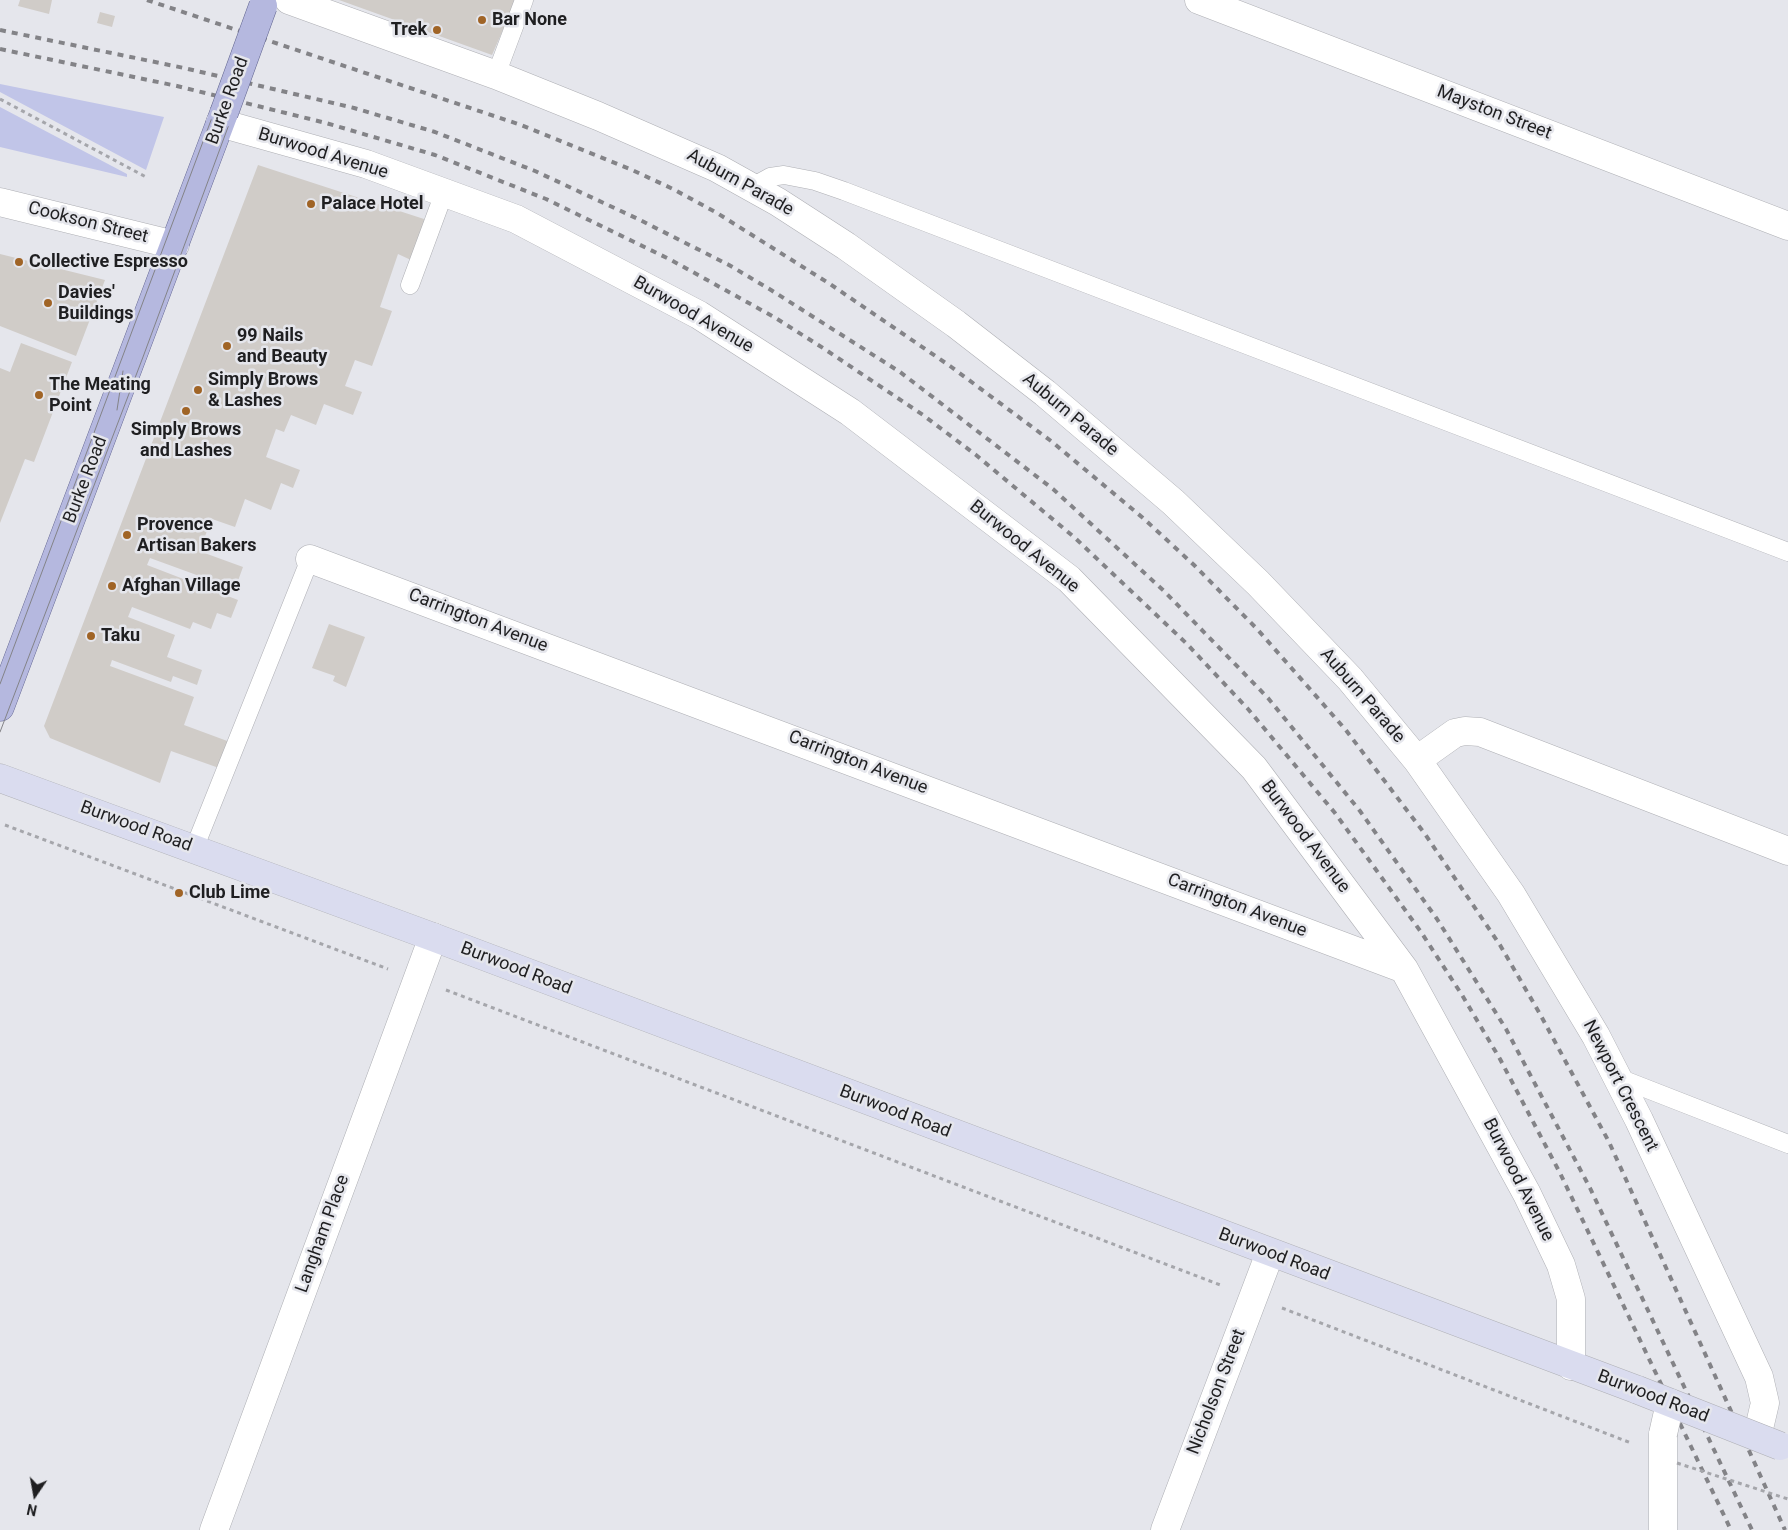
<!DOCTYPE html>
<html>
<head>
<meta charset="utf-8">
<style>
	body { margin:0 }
	#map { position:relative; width:1788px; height:1530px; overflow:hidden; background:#e5e6ec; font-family:Roboto,sans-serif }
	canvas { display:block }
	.north { position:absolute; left:10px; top:1470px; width:50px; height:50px; -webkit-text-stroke:4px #e5e6ec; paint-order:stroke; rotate:192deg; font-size:14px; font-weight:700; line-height:20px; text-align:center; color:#1f1f21 }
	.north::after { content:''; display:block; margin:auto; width:18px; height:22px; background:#1f1f21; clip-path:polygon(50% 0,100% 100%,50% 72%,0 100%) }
</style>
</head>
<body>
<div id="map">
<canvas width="1788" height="1530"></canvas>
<div class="north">N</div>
</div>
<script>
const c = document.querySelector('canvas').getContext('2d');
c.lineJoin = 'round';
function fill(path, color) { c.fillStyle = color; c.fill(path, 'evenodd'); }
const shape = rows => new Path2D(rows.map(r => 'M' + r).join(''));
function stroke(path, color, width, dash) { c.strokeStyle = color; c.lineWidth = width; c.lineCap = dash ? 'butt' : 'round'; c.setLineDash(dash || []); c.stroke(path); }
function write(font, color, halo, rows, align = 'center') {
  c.font = font + ' Roboto,sans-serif'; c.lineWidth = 5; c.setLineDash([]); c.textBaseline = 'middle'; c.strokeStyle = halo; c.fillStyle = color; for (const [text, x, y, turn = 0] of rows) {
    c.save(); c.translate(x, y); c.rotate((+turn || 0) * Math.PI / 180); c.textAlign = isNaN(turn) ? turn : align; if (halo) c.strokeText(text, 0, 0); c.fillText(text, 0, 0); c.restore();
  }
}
const green = shape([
	[0,84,164,117,146,170,0,92],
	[0,107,127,174,127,177,0,147]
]);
const building = shape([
	[20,0,52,0,49,14,18,6],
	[339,0,516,0,492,55],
	[100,12,115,16,112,27,97,23],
	[258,165,427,220,411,260,398,254,380,307,392,311,372,366,355,360,345,386,362,392,353,415,324,404,316,425,291,415,284,432,276,429,266,457,300,470,293,488,281,483,271,510,245,499,235,527,212,519,199,551,243,567,235,589,150,558,147,565,238,600,231,618,217,613,211,629,193,622,190,629,132,607,128,617,175,635,167,657,202,670,197,685,173,676,171,682,112,660,110,666,194,697,184,725,230,742,219,768,171,751,160,783,50,738,44,726],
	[0,254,105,280,76,356,0,326],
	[21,343,72,362,34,462,25,459,0,523,0,368,10,372],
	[329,624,365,637,346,687,333,681,335,676,312,668]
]);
const path = shape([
	[0,99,146,177],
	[5,825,388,969],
	[446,990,1223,1286],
	[1282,1308,1631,1443]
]);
const lane = shape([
	[496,75,524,0],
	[752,187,770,177,784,175,815,181,844,191,1788,552],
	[410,285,444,193],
	[194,849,310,559],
	[1619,1078,1788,1144]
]);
const street = shape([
	[289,0,496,75,598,116,717,168,778,202,846,246,956,324,1045,393,1173,502,1258,583,1350,679,1417,760,1511,894,1596,1036,1639,1120,1759,1377,1765,1403,1757,1437],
	[1199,0,1788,226],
	[220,123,366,164,516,219,699,315,850,412,1069,579,1254,768,1404,969,1527,1194,1561,1265,1571,1299,1571,1366],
	[0,202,175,245],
	[310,559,1404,969],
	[1417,760,1455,733,1465,731,1480,732,1788,851],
	[214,1530,433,937],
	[1165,1530,1270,1253],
	[1663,1530,1663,1434]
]);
const secondary = shape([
	[0,778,433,937,1638,1390]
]);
const primary = shape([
	[0,707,224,113]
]);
const tram = shape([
	[117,410,123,371],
	[0,684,256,0],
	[0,732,143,357,275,0]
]);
const rail = shape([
	[147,0,521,125,630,169,673,189,717,213,830,284,950,366,1051,441,1143,518,1194,565,1258,630,1345,729,1425,834,1500,945,1540,1014,1609,1142,1785,1530],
	[0,30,184,68,354,108,435,132,535,171,638,219,729,265,771,290,900,372,1053,489,1164,591,1268,698,1360,811,1437,919,1506,1029,1543,1099,1590,1188,1752,1530],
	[0,49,177,86,326,123,435,155,546,199,671,260,774,317,823,348,923,415,976,455,1074,537,1187,644,1248,709,1335,813,1421,932,1462,995,1500,1059,1560,1173,1731,1530]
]);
const pathBridge = shape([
	[1677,1463,1788,1499]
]);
const streetBridge = shape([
	[1663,1434,1670,1403]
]);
const secondaryBridge = shape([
	[1638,1390,1780,1446]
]);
const primaryBridge = shape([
	[224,113,263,6]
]);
const markers = [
	[482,20,5,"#a06426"],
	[437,30,5,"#a06426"],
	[311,204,5,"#a06426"],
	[19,262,5,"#a06426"],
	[48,303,5,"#a06426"],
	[227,346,5,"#a06426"],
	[198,390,5,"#a06426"],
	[39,395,5,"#a06426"],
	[186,411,5,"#a06426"],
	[127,535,5,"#a06426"],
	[112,586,5,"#a06426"],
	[91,636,5,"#a06426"],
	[179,893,5,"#a06426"]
];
const poiNames = [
	["Bar None",492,20],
	["Trek",427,30,"right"],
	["Palace Hotel",321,204],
	["Collective Espresso",29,262],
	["Davies'",58,293],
	["Buildings",58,314],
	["99 Nails",237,336],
	["and Beauty",237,357],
	["Simply Brows",208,380],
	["& Lashes",208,401],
	["The Meating",49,385],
	["Point",49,406],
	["Simply Brows",186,430,"center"],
	["and Lashes",186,451,"center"],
	["Provence",137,525],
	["Artisan Bakers",137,546],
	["Afghan Village",122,586],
	["Taku",101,636],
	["Club Lime",189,893]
];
const streetNames = [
	["Burke Road",228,101,-70],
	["Mayston Street",1494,113,21],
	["Burwood Avenue",323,154,17],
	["Auburn Parade",740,183,29],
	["Cookson Street",88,223,14],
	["Burwood Avenue",693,315,30],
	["Auburn Parade",1070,415,40],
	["Burke Road",86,480,-69],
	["Burwood Avenue",1024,547,39],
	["Carrington Avenue",478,621,21],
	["Auburn Parade",1362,696,49],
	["Carrington Avenue",858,763,21],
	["Burwood Road",136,827,20],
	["Burwood Avenue",1305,837,53],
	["Carrington Avenue",1237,906,21],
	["Burwood Road",516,969,21],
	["Newport Crescent",1620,1086,63],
	["Burwood Road",895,1112,21],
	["Burwood Avenue",1518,1180,63],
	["Langham Place",323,1234,-70],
	["Burwood Road",1274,1255,21],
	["Nicholson Street",1217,1392,-69],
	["Burwood Road",1653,1397,21]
];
fill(green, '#c1c5e8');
fill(building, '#d0ccc8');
stroke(lane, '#aeafb4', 19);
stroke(street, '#aeafb4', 29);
stroke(secondary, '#aeafb4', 29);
stroke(primary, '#61648f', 29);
stroke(path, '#a5a6ab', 3, [4, 4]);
stroke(lane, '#fff', 18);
stroke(street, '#fff', 28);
stroke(secondary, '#dadcef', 28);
stroke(primary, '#b5b8df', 28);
stroke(tram, '#838387', 1);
stroke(rail, '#838387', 4, [6, 6]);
stroke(streetBridge, '#aeafb4', 29, []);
stroke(secondaryBridge, '#aeafb4', 29, []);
stroke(primaryBridge, '#61648f', 29, []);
stroke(pathBridge, '#a5a6ab', 3, [4, 4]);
stroke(streetBridge, '#fff', 28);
stroke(secondaryBridge, '#dadcef', 28);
stroke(primaryBridge, '#b5b8df', 28);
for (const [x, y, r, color] of markers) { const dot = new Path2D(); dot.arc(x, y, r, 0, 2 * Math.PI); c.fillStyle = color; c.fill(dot); stroke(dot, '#e5e6ec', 2); }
write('bold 18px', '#1f1f21', '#e5e6ec', poiNames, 'left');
write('18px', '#1f1f21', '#e5e6ec', streetNames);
</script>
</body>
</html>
